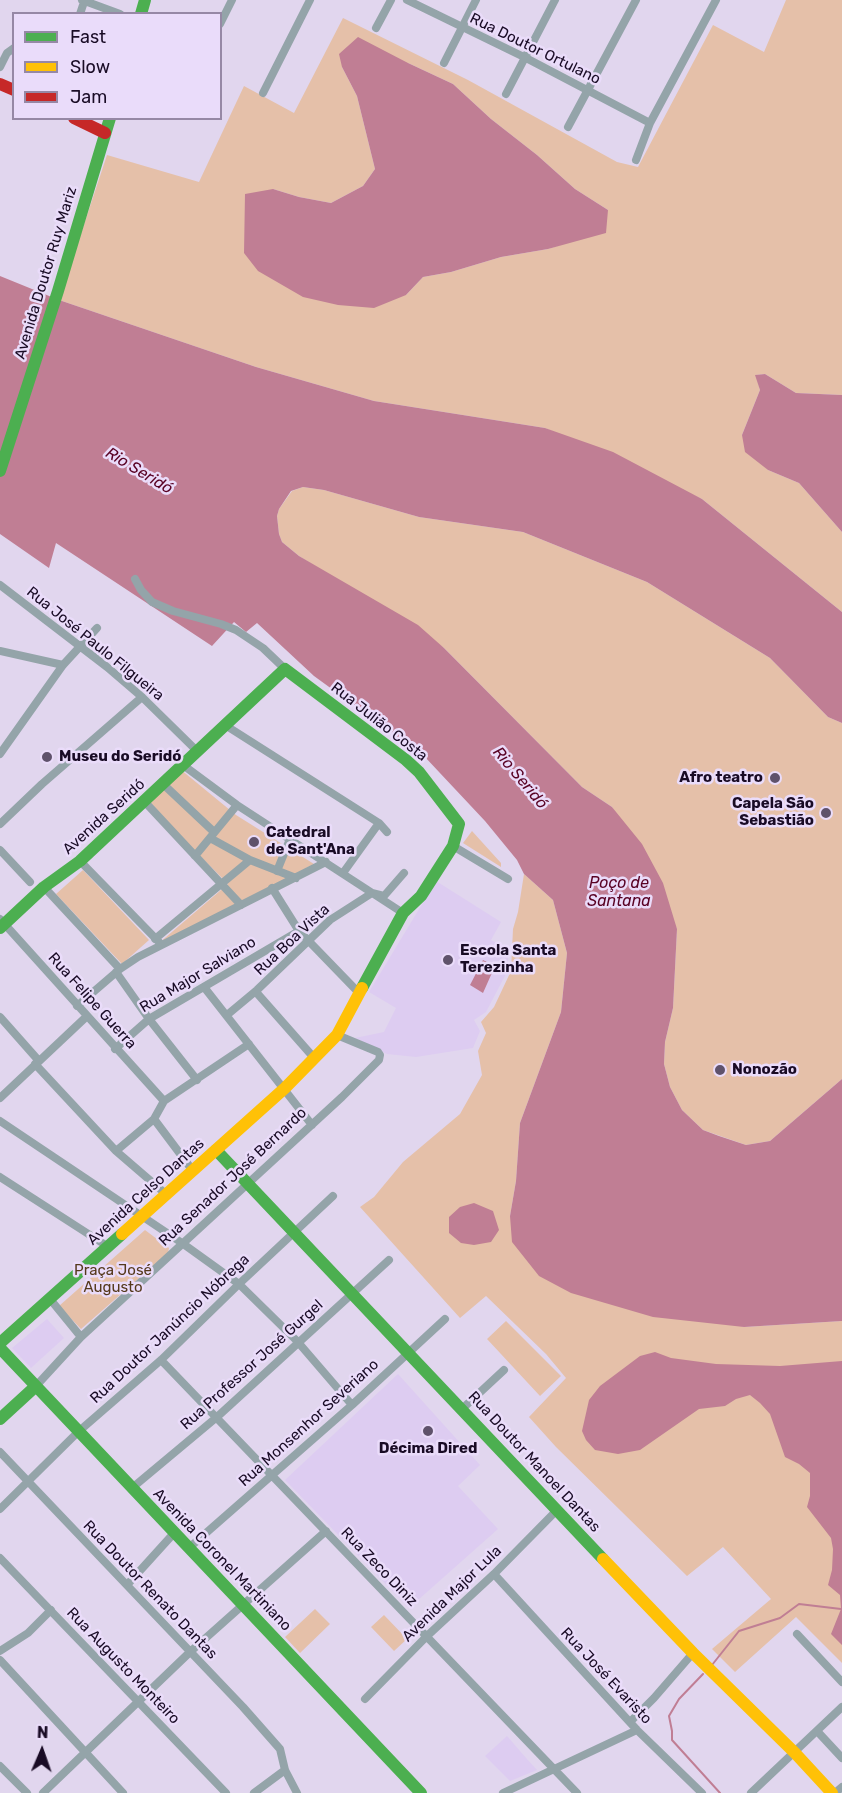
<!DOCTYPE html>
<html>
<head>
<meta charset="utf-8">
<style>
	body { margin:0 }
	#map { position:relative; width:842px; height:1793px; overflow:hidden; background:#e1d6ee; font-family:Rubik,sans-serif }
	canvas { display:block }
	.legend { position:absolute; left:12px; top:12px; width:210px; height:108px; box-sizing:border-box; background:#eadcfa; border:2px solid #9688a5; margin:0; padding:8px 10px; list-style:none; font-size:18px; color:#190b25 }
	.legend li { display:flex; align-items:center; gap:12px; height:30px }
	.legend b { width:30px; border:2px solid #9688a5 }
	.north { position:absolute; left:12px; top:1721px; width:60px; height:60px; -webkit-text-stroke:4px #eadcfa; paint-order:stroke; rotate:2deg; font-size:16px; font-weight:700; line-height:24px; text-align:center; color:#190b25 }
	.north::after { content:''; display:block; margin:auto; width:21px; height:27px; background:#190b25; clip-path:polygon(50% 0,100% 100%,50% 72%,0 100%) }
</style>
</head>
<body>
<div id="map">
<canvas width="842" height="1793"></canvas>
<ul class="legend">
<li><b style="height:8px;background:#4caf50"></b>Fast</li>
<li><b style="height:8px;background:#ffc107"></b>Slow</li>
<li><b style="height:8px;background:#c62828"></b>Jam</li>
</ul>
<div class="north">N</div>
</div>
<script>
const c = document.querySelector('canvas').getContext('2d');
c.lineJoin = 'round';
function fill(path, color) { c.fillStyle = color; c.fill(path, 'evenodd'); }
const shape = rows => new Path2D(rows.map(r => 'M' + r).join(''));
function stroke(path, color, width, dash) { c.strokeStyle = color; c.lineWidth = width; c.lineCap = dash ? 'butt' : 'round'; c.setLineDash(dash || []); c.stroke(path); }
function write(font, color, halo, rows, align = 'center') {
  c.font = font + ' Rubik,sans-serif'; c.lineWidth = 5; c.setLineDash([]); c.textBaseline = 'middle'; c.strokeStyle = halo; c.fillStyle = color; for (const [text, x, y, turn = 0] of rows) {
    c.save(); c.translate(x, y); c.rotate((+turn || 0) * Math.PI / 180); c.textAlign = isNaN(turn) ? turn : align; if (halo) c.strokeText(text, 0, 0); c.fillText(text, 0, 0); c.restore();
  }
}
const built = shape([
	[436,881,501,922,491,940,508,949,508,970,486,1012,474,1020,480,1031,473,1048,416,1057,387,1054,355,1038,384,1032,396,1008,369,992],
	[47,1319,64,1338,31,1368,12,1348],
	[398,1374,480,1465,458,1486,498,1529,409,1608,285,1480],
	[507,1736,527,1759,537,1770,510,1781,485,1756]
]);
const green = shape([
	[786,0,842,0,842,395,796,393,765,374,756,375,760,390,742,435,768,470,799,483,842,532,842,612,702,499,545,428,374,401,256,367,59,300,107,155,199,182,244,86,294,113,343,18,468,80,617,162,638,167,713,25,764,52],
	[408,63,453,84,491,119,537,155,575,189,608,210,572,241,548,249,501,257,451,272,423,277,406,295,273,189,299,197,331,203,363,186,375,169,357,96,342,67],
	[303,487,324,490,419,517,523,532,647,582,770,658,828,717,842,723,842,1079,770,1141,746,1145,703,1130,682,1110,670,1087,664,1064,665,1042,673,1008,677,929,612,807,582,787,444,648,299,556,282,542,279,534,277,516,279,509,292,491],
	[180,769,236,815,314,864,152,949,228,884,190,846,148,800],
	[472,831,501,863,501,867,463,843],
	[83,870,149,940,122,964,56,894],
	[524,874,553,900,567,953,561,1012,520,1123,516,1181,510,1216,744,1327,842,1321,842,1663,796,1617,735,1672,712,1649,771,1599,723,1547,687,1576,556,1447,529,1417,566,1378,546,1354,486,1296,460,1318,360,1207,374,1197,403,1162,460,1114,482,1075,478,1051,486,1033,481,1022,494,1007,511,971,513,929,518,912],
	[145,1230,169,1248,168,1253,81,1329,59,1306],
	[506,1321,561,1376,540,1396,487,1339],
	[315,1609,330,1624,300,1653,285,1637],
	[384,1615,407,1639,394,1651,371,1627]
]);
const water = shape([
	[358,37,408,63,453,84,491,119,537,155,575,189,608,210,606,233,548,249,501,257,451,272,423,277,406,295,374,308,338,305,303,297,258,271,244,253,245,194,273,189,299,197,331,203,363,186,375,169,357,96,342,67,339,54],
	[0,276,59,300,256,367,374,401,545,428,613,452,702,499,842,612,842,723,828,717,770,658,647,582,523,532,419,517,324,490,303,487,291,491,279,509,277,516,279,534,282,542,299,556,418,625,444,648,582,787,612,807,642,844,663,883,677,929,673,1008,665,1042,664,1064,670,1087,682,1110,703,1130,719,1136,746,1145,770,1141,842,1079,842,1321,744,1327,653,1317,571,1293,539,1276,512,1242,510,1216,516,1181,520,1123,561,1012,567,953,553,900,524,874,517,860,485,821,424,756,314,676,257,623,246,632,234,622,212,646,56,543,49,568,0,534],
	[765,374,796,393,842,395,842,532,799,483,768,470,745,452,742,435,760,390,755,375],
	[483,960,495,966,483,993,470,985],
	[474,1203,493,1211,499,1230,491,1242,474,1245,461,1243,449,1233,449,1217,460,1207],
	[655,1352,671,1358,716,1364,780,1366,842,1361,842,1645,831,1634,841,1609,840,1595,828,1585,832,1570,833,1549,831,1538,807,1507,810,1496,810,1473,799,1464,785,1457,770,1414,760,1403,750,1395,736,1399,725,1406,699,1409,640,1450,618,1454,595,1450,586,1440,582,1431,589,1400,600,1386,640,1356]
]);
const stream = shape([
	[712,1665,739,1631,780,1618,799,1604,841,1609],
	[703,1674,679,1699,669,1716,672,1731,672,1740,720,1793]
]);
const street = shape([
	[82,0,120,14],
	[407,0,526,58,650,123],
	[80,14,84,2],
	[220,24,232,0],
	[376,28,391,0],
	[444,63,476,0],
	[0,67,7,53,14,48],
	[263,93,310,0],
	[506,94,555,0],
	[568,127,636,0],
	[636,160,650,123,716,0],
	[135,579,141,590,152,602,173,611,221,624,236,630,263,648,285,669],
	[0,585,107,667,142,697,197,751],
	[0,651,63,665],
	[225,725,379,823,387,832],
	[0,754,63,665,97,628],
	[183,765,237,805,403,913],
	[163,784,214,832],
	[144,801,241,905],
	[0,824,42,784,142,697],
	[210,838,250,860,296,878],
	[453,846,508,879],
	[0,850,30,882],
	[195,856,237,805],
	[80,861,159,942],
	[277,871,290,839],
	[343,873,379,823],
	[44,887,120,969],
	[272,888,299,931,359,993],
	[0,919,164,1101],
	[155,939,250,860],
	[116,972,149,1019,197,1080],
	[204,987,312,1125],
	[256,992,315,1059],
	[77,1006,120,969,138,957,326,862],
	[227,1015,257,990,330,920,372,893,384,896,404,873],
	[0,1017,39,1061],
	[115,1049,149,1019,299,931],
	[35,1064,116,1151,167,1195],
	[0,1098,86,1017],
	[154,1119,193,1171],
	[0,1121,182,1243,239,1284,297,1341,352,1405],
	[116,1151,154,1119,164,1101,249,1044],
	[0,1177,107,1246],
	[50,1299,81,1337],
	[161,1360,577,1793],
	[36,1386,81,1337,342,1097,379,1060,380,1055,378,1052,337,1035],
	[462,1409,504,1370],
	[0,1452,243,1707,280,1749,285,1770,297,1793],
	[132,1488,217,1417,389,1260],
	[0,1509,78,1432,161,1360,239,1284,333,1196],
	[190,1547,352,1405,445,1319],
	[0,1558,226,1793],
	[494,1574,637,1730,702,1793],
	[127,1585,175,1532],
	[797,1634,842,1682],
	[0,1651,28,1633,51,1610],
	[0,1660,123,1793],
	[365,1699,427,1636,494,1574,558,1509],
	[630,1722,654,1698,693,1653],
	[817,1731,842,1758],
	[0,1766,27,1793],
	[43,1793,190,1652,326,1531],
	[254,1793,285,1770],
	[503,1793,637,1730],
	[751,1793,842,1707],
	[835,1793,842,1787]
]);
const fast = shape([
	[141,14,145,0],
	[0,471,58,291,110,118],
	[0,928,44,887,80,861,285,669,406,760,419,772,459,824,453,846,421,896,403,913,362,988],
	[216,1150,603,1559],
	[0,1343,122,1234],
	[0,1348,421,1793],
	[0,1419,36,1386]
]);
const slow = shape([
	[122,1234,285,1088,337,1035,362,988],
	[603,1559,693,1653,795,1753,832,1793]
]);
const jam = shape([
	[0,84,14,90],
	[74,118,105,133]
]);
const markers = [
	[47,757,6,"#5f526b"],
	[775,778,6,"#5f526b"],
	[826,813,6,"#5f526b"],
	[254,842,6,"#5f526b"],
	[448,960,6,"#5f526b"],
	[720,1070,6,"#5f526b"],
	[428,1431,6,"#5f526b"]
];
const streetNames = [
	["Rua Doutor Ortulano",535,49,26],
	["Avenida Doutor Ruy Mariz",46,273,-73],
	["Rua José Paulo Filgueira",95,644,39],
	["Rua Julião Costa",379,722,38],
	["Avenida Seridó",104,817,-42],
	["Rua Boa Vista",292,940,-43],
	["Rua Major Salviano",198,975,-31],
	["Rua Felipe Guerra",92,1001,48],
	["Rua Senador José Bernardo",233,1177,-43],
	["Avenida Celso Dantas",146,1192,-42],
	["Rua Doutor Janúncio Nóbrega",170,1329,-43],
	["Rua Professor José Gurgel",252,1365,-42],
	["Rua Monsenhor Severiano",309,1423,-42],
	["Rua Doutor Manoel Dantas",534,1462,47],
	["Avenida Coronel Martiniano",222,1560,46],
	["Rua Zeco Diniz",379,1567,46],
	["Rua Doutor Renato Dantas",150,1590,46],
	["Avenida Major Lula",452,1594,-44],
	["Rua Augusto Monteiro",123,1666,46],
	["Rua José Evaristo",606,1676,47]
];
const poiNames = [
	["Museu do Seridó",59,757],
	["Afro teatro",763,778,"right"],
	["Capela São",814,804,"right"],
	["Sebastião",814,821,"right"],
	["Catedral",266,833],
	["de Sant'Ana",266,850],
	["Escola Santa",460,951],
	["Terezinha",460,968],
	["Nonozão",732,1070],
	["Décima Dired",428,1449,"center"]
];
const parkNames = [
	["Praça José",113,1271],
	["Augusto",113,1288]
];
const waterNames = [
	["Rio Seridó",139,471,31],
	["Rio Seridó",520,778,50],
	["Poço de",619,883],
	["Santana",619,901]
];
fill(built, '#ddccf1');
fill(green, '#e5c0a9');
fill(water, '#c07e94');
stroke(stream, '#c07e94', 2);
stroke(street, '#94a4a9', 8);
stroke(fast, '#4caf50', 12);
stroke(slow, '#ffc107', 12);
stroke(jam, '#c62828', 12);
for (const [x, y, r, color] of markers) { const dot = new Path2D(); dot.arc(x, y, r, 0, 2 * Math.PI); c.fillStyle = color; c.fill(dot); stroke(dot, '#eadcfa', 2); }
write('15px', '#190b25', '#eadcfa', streetNames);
write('bold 15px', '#190b25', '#eadcfa', poiNames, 'left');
write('15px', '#55391c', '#eadcfa', parkNames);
write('italic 16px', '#590224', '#eadcfa', waterNames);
</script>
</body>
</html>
